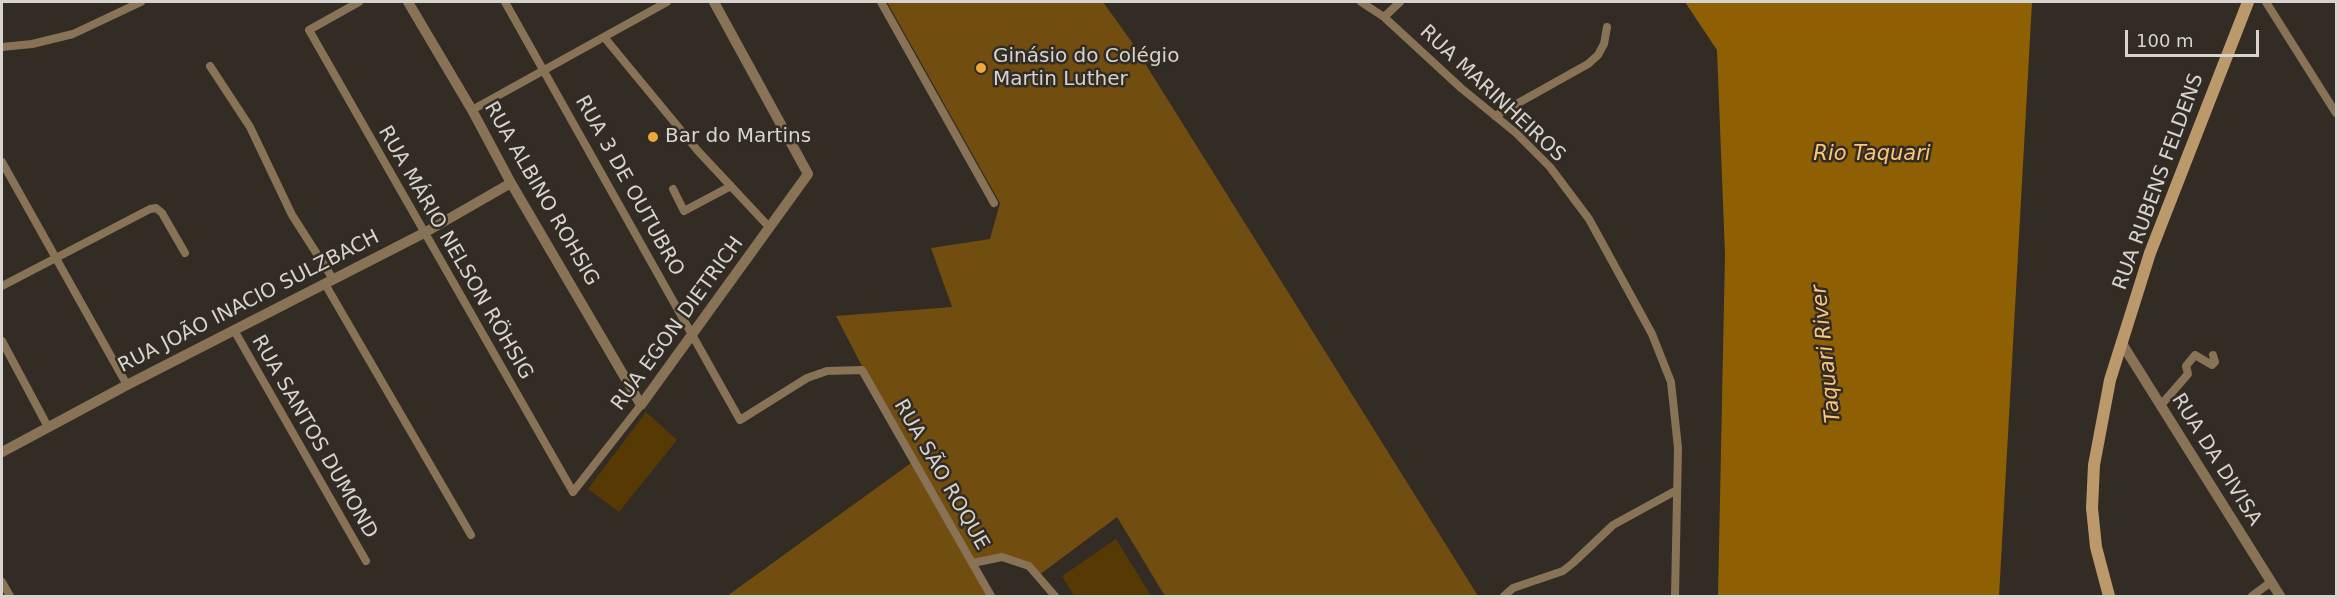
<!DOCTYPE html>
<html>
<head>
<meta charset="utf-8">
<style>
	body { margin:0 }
	#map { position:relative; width:2338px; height:598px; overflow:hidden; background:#322c25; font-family:"DejaVu Sans",sans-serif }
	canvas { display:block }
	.frame { position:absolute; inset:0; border:3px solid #d7d4cf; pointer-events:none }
	.scale { position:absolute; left:2125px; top:30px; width:134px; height:27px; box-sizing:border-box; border:3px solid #d7d4cf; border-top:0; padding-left:8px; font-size:18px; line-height:21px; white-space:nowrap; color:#d7d4cf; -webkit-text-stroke:4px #322c25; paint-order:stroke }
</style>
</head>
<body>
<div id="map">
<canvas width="2338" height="598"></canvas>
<div class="frame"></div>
<div class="scale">100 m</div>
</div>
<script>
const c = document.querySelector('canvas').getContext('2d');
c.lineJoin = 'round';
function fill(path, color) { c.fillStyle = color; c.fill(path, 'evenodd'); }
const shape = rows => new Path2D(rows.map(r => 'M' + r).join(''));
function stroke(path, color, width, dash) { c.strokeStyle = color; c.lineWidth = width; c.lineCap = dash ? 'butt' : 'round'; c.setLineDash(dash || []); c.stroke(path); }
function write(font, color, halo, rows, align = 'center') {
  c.font = font + ' "DejaVu Sans",sans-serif'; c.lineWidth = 5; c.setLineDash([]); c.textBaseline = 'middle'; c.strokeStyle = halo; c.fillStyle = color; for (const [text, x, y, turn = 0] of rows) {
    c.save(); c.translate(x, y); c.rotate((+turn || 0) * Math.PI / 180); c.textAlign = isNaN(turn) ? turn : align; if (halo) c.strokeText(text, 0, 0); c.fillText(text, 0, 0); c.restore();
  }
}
const green = shape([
	[646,412,677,440,619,512,588,489],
	[1116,539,1151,596,1074,596,1062,576]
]);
const forest = shape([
	[887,2,1103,2,1131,41,1478,596,1165,596,1117,517,1039,575,1003,557,975,563,864,370,836,316,952,307,931,248,990,239,1000,203],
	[911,463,987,596,727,596]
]);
const water = shape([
	[1685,2,2032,2,1999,596,1718,596,1725,254,1717,50]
]);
const minor = shape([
	[359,2,309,30,573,492,641,405],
	[505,2,740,420,807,378,827,371,862,370,991,596],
	[881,2,994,203],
	[1361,2,1384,17,1461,88,1516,133,1550,167,1589,219,1652,334,1671,382,1678,448,1675,596],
	[2266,2,2336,113],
	[1384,17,1400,2],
	[604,37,698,151,770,228],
	[2,47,32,44,73,34,141,2],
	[210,66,250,127,292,215,333,279],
	[472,110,667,2],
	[1495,116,1588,64,1598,55,1604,44,1607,27],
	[2,162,127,385],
	[673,189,684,211,731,186],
	[325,284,471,535],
	[2,286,150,209,156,208,162,213,185,253],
	[234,330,366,561],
	[2,341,48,427],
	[2161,405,2188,374,2186,366,2195,355,2212,365,2215,362,2213,355],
	[973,563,1002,557,1029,566,1055,596],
	[2,582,10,596],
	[1504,596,1513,588,1563,571,1573,563,1613,525,1677,490],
	[2252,596,2271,582]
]);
const tertiary = shape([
	[408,2,472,110,511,183,641,405,808,174,714,2],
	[2121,342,2280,596],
	[2,452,127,385,424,233,511,183]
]);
const secondary = shape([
	[2109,596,2096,547,2092,508,2094,465,2110,380,2150,253,2248,2]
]);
const markers = [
	[981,68,6,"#eca93a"],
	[653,137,6,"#eca93a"]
];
const poiNames = [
	["Ginásio do Colégio",993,57],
	["Martin Luther",993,80],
	["Bar do Martins",665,137]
];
const streetNames = [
	["RUA MARINHEIROS",1492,94,43],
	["RUA RUBENS FELDENS",2159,182,-70],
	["RUA 3 DE OUTUBRO",629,186,61],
	["RUA ALBINO ROHSIG",541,194,60],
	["RUA MÁRIO NELSON RÖHSIG",455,253,60],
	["RUA JOÃO INACIO SULZBACH",249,302,-27],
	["RUA EGON DIETRICH",678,324,-54],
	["RUA SANTOS DUMOND",314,437,60],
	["RUA DA DIVISA",2216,460,58],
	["RUA SÃO ROQUE",941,475,60]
];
const waterNames = [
	["Rio Taquari",1872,155],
	["Taquari River",1827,354,-96]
];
fill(green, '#573a03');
fill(forest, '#714d0f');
fill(water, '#8f6003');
stroke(minor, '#887356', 8);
stroke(tertiary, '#887356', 10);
stroke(secondary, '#bb996a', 12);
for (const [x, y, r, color] of markers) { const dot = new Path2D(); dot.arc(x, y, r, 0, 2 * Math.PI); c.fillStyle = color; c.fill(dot); stroke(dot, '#322c25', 2); }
write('20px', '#d7d4cf', '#322c25', poiNames, 'left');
write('20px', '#d7d4cf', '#322c25', streetNames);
write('italic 21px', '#fbc67a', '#322c25', waterNames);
</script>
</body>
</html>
